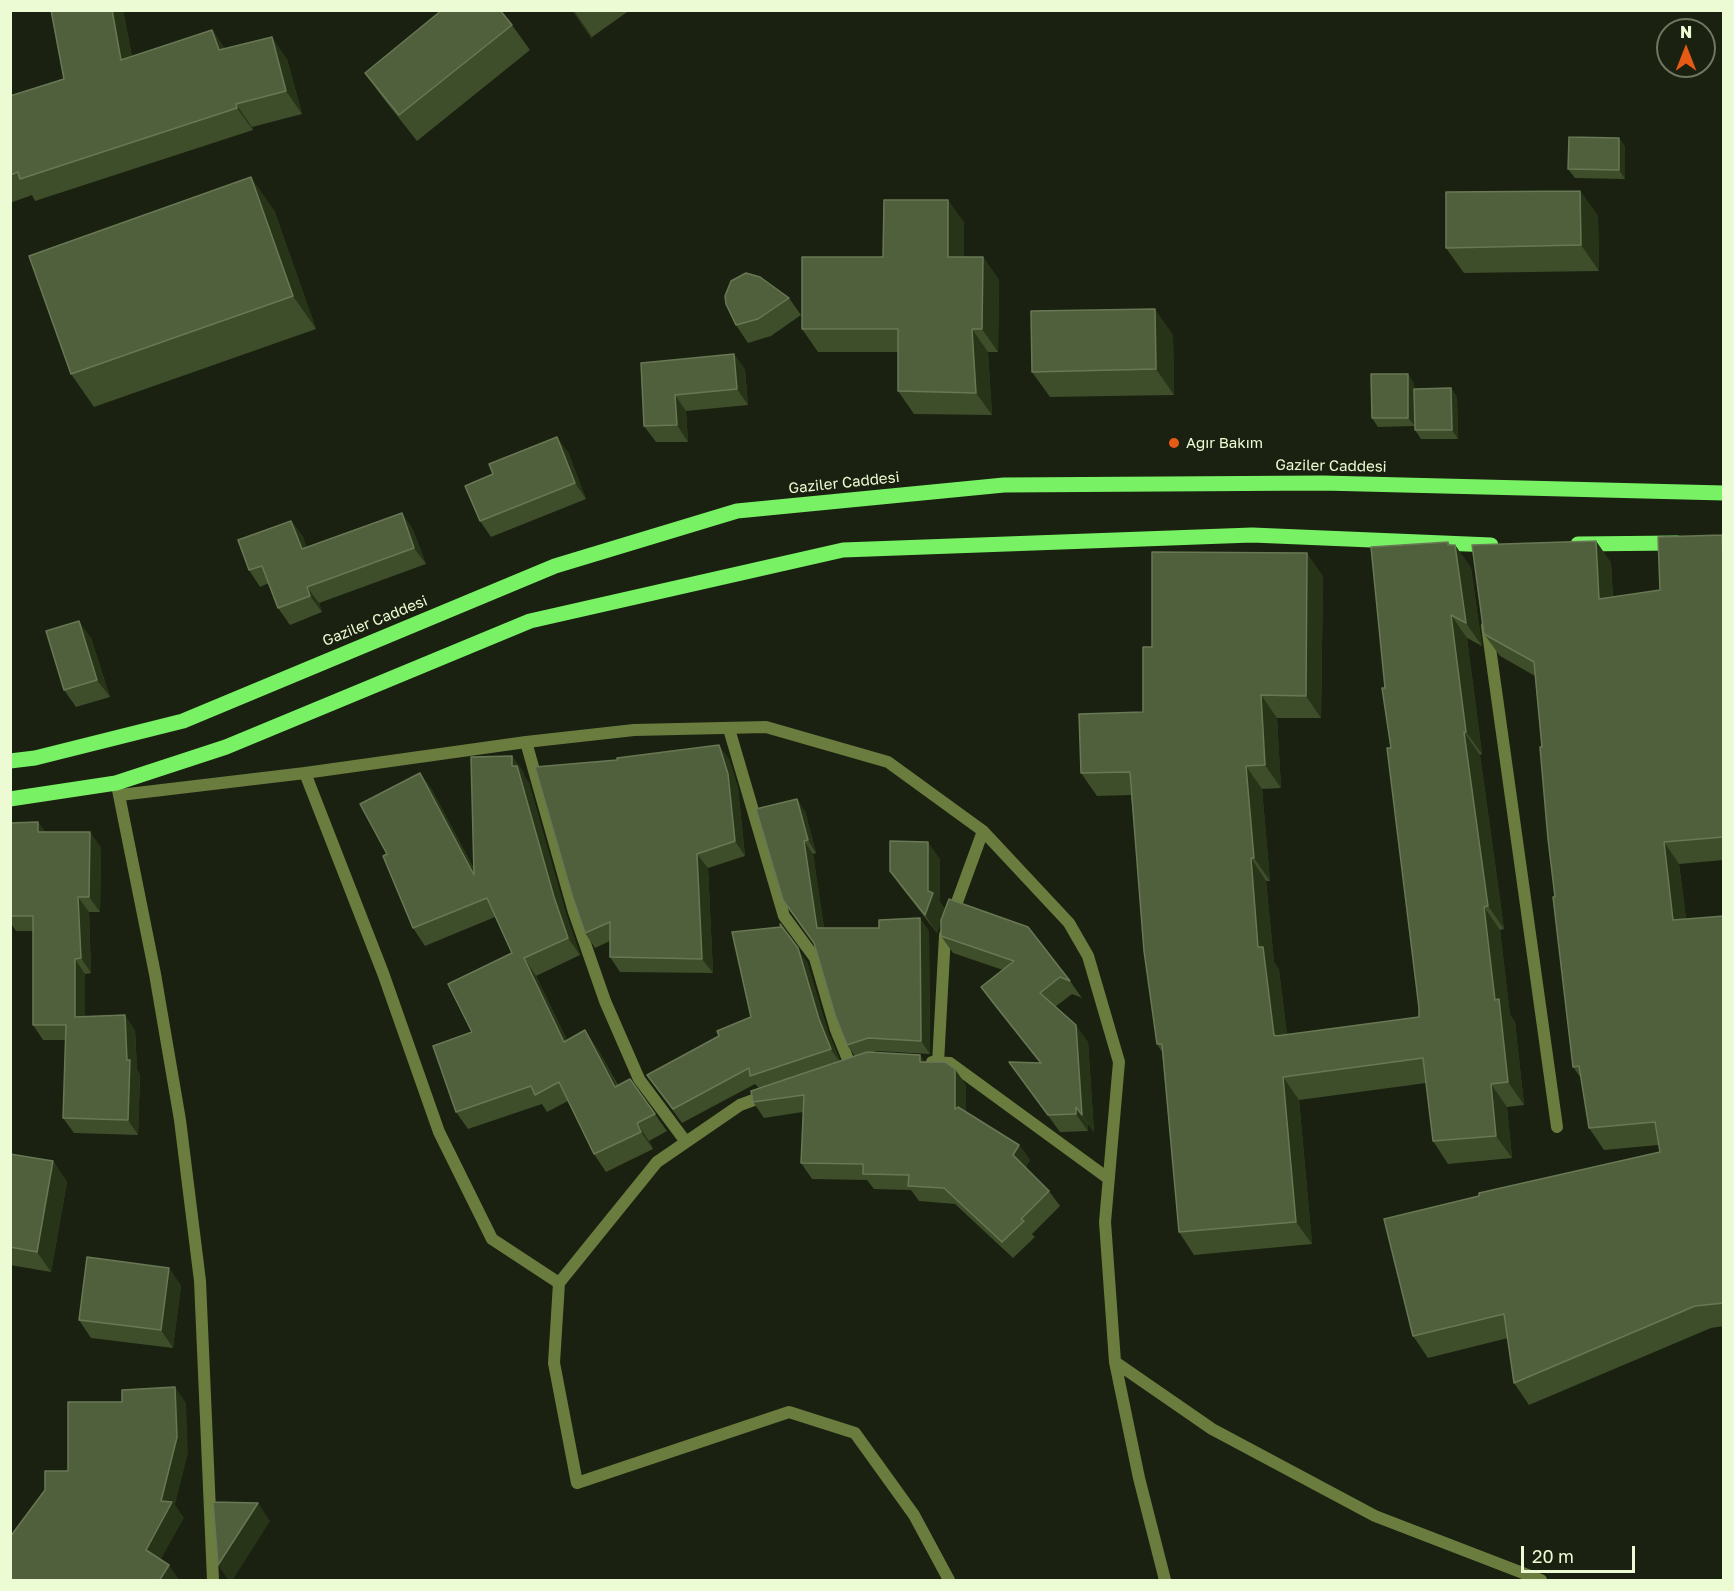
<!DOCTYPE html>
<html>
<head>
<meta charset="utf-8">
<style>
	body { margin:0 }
	#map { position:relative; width:1734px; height:1591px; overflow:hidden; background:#1a2110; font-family:"Golos Text",sans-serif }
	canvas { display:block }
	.frame { position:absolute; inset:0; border:12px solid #edfbd4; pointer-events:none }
	.north { position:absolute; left:1656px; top:18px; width:60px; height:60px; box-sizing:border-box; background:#1a2110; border:2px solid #6e785e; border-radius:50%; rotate:0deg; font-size:16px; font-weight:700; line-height:24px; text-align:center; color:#edfbd4 }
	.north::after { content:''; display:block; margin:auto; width:21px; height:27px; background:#e55b16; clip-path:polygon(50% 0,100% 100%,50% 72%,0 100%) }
	.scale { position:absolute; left:1521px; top:1546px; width:114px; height:27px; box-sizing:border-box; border:3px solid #edfbd4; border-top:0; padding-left:8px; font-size:18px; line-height:21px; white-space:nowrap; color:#edfbd4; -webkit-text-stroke:4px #1a2110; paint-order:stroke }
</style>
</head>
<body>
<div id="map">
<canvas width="1734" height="1591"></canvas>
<div class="frame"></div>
<div class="north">N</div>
<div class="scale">20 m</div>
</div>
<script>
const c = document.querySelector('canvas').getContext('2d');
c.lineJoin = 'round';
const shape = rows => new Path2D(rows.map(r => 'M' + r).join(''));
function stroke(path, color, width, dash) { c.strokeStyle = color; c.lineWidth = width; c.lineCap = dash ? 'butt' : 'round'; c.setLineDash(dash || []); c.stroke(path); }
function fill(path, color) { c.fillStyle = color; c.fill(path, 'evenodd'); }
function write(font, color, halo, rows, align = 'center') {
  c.font = font + ' "Golos Text",sans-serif'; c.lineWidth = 4.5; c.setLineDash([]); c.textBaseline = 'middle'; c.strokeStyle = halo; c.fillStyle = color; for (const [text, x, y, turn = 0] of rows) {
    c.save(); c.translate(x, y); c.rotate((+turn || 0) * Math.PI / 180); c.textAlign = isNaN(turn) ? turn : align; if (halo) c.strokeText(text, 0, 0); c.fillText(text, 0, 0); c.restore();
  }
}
const minor = shape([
	[1487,626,1557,1127],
	[729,729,784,916,815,958,836,1030,851,1067],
	[526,742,574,912,605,1001,639,1079,686,1142],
	[305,773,383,973,439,1132,492,1239,559,1283],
	[118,790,155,974,180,1120,200,1281,213,1580],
	[120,795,305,773,526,742,634,730,766,727,888,762,983,831,1069,923,1088,956,1119,1062,1105,1222,1115,1362,1139,1478,1165,1580],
	[932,1062,950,1063,1109,1179],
	[938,1063,945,935,983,831],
	[767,1095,740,1105,657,1162,559,1283,554,1363,577,1483,789,1412,855,1433,914,1515,949,1580],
	[1115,1362,1212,1429,1375,1516,1541,1580]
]);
const primary = shape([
	[1578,544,1677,543],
	[10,761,35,758,183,721,555,566,737,511,1004,485,1323,483,1724,493],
	[10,799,116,783,226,747,530,621,843,550,1252,535,1491,545]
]);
const wall = shape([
	[51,10,123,10,132,57,212,30,225,49,287,59,302,114,252,127,253,130,35,201,32,195,10,203,10,96,64,79],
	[572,10,630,10,592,37,592,39],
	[512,25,530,50,417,141,383,98,365,73],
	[1625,146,1625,179,1575,178,1568,169],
	[1580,191,1598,216,1599,271,1464,273,1446,248],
	[274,210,316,329,94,407,71,374],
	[964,222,964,257,983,257,999,280,998,352,988,352,992,415,914,414,898,391,898,352,818,352,802,329,883,257],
	[789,298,801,315,771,336,748,343,736,325],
	[1173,335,1174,395,1050,397,1032,372],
	[734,354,745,370,748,405,686,411,688,442,656,442,644,426,641,363],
	[1414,383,1415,426,1378,427,1372,418],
	[1451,388,1457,397,1458,439,1421,439,1415,430],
	[568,452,586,499,491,537,480,521],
	[402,513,413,530,426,564,319,603,322,612,290,625,278,608,269,583,260,587,249,570,291,521,303,537,306,547],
	[1724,538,1724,860,1679,864,1686,919,1724,916,1724,1326,1711,1328,1529,1405,1514,1383,1508,1338,1428,1358,1413,1336,1660,1152,1659,1145,1604,1150,1589,1128,1581,1078,1573,1067,1555,897,1535,676,1500,656,1484,634,1596,541,1611,563,1613,597,1660,590],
	[1450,545,1455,545,1471,568,1482,646,1467,638,1482,754,1480,755,1504,929,1500,930,1510,1015,1515,1022,1524,1105,1507,1107,1512,1158,1448,1164,1433,1141,1426,1083,1299,1100,1312,1244,1194,1255,1179,1232,1162,1052,1157,1044,1131,795,1097,796,1081,773,1143,712,1152,647,1323,576,1321,718,1277,718,1281,788,1262,789,1270,881,1266,881,1274,962,1279,970,1287,1035,1419,1017,1419,1008,1385,688],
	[91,638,110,697,76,707,64,690],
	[512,756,524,773,524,776,529,783,566,914,580,955,536,976,567,1040,597,1048,618,1085,655,1114,667,1131,649,1141,653,1149,606,1172,594,1154,568,1101,547,1112,542,1104,468,1129,456,1112,472,1032,512,953,495,917,425,946,413,928,387,854,420,773,432,790,474,869],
	[729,759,738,788,745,856,708,868,713,973,620,972,610,957,610,941,595,948,585,933],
	[756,809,805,811,816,853,813,854,824,928,929,931,930,1054,877,1051,873,1052,925,1062,966,1085,966,1112,1019,1145,1030,1160,1025,1168,1049,1191,1060,1206,1032,1234,1035,1237,1013,1258,955,1204,919,1201,911,1190,874,1189,867,1180,812,1179,801,1163,803,1112,764,1118,753,1102,759,1088,755,1084,682,1123,647,1075,719,1036,751,1017,807,962,828,1032,840,1061,855,1056,847,1045,814,943],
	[38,822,45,832,101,847,100,912,89,912,91,973,85,974,85,1017,135,1030,137,1070,140,1075,138,1135,74,1133,63,1118,66,1040,43,1040,33,1025,33,931,16,931,10,922,10,823],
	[940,859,940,902,945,910,1070,981,1082,998,1072,994,1055,1007,1088,1042,1094,1132,1088,1124,1088,1131,1060,1132,1009,1062,1040,1063,993,1004,981,987,1003,970,953,953,941,936,941,921,937,933,902,888,890,871],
	[10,1154,53,1161,67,1182,51,1272,10,1265],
	[181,1285,173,1348,91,1338,79,1320]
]);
const shadedWall = shape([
	[112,10,123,10,137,82,121,60],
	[574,11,592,37,592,39,574,13],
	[212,30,228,53,219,50],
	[272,37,287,59,302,114,286,91],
	[236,104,252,127,253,130,237,108],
	[1619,138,1625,146,1625,179,1619,170],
	[251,177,274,210,316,329,293,296],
	[1580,191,1598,216,1599,271,1581,245],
	[948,200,964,222,964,280,948,257],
	[983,257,999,280,998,352,982,329],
	[1155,309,1173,335,1174,395,1156,369],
	[972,329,988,352,992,415,976,393],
	[734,354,745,370,748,405,737,389],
	[1408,374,1414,383,1415,426,1408,418],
	[1451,388,1457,397,1458,439,1452,430],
	[675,395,686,411,688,442,677,425],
	[557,437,568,452,586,499,575,483],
	[402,513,413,530,426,564,414,548],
	[291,521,303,537,313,565,302,549],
	[1722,535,1724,538,1724,583],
	[1596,541,1611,563,1614,621,1599,599],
	[1448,542,1456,554,1455,545,1471,568,1482,646,1466,623],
	[1307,553,1323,576,1321,718,1306,696],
	[307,587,319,603,322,612,310,596],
	[1451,615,1467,638,1482,754,1466,732],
	[79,621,91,638,110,697,97,680],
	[1261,695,1277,718,1281,788,1265,765],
	[1464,732,1480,755,1504,929,1488,906],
	[719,745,729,759,738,788,745,856,735,841],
	[512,756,524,773,524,776,529,783,566,914,580,955,568,938,554,897,512,766],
	[1246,766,1262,789,1270,881,1254,858],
	[420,773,432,790,486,893,474,875],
	[797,799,805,811,816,853,808,840],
	[38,822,48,837,38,832],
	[90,832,101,847,100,912,89,897],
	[804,841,813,854,826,940,817,928],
	[928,842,940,859,940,902,945,910,937,933,925,915,928,891],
	[1664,842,1679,864,1689,942,1673,920],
	[697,854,708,868,713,973,702,959],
	[1251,858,1266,881,1274,962,1279,970,1290,1058,1274,1035,1258,947],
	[78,897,89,912,91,973,81,958],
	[1484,907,1500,930,1510,1015,1515,1022,1524,1105,1508,1082,1495,1000],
	[920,918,929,931,930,1054,921,1041],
	[798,948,807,962,828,1032,840,1063,831,1049,819,1019],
	[524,958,536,976,576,1059,564,1042],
	[75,959,85,974,85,1032,75,1017],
	[125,1015,135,1030,137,1070,140,1075,138,1135,128,1120],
	[1076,1025,1088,1042,1094,1132,1082,1115],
	[585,1030,597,1048,627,1104,615,1087],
	[920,1055,931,1070,920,1062],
	[955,1069,966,1085,966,1125,955,1109],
	[1283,1077,1299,1100,1312,1244,1296,1222],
	[1491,1084,1507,1107,1512,1158,1496,1136],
	[1076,1107,1088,1124,1088,1131,1076,1114],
	[637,1123,649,1141,653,1149,641,1132],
	[1019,1145,1030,1160,1024,1171,1013,1155],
	[53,1161,67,1182,51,1272,37,1252],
	[169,1268,181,1285,173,1348,161,1330],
	[175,1387,186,1403,188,1453,175,1505,184,1518,157,1566,146,1550,161,1501],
	[258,1503,270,1521,232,1581,229,1581,218,1565],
	[169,1565,180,1581,159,1581]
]);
const building = shape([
	[51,10,112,10,121,60,212,30,219,50,272,37,286,91,236,104,237,108,20,179,18,172,10,175,10,96,64,79,51,10],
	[442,10,500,10,512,25,399,115,365,73,442,10],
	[1569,137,1619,138,1619,170,1568,169,1569,137],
	[251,177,293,296,71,374,29,256,251,177],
	[1580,191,1581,245,1446,248,1446,192,1580,191],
	[884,200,948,200,948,257,983,257,982,329,972,329,976,393,898,391,898,329,802,329,802,257,883,257,884,200],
	[746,273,760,277,789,298,758,319,736,325,726,304,725,296,731,281,746,273],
	[1155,309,1156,369,1032,372,1031,311,1155,309],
	[734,354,737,389,675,395,677,425,644,426,641,363,734,354],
	[1371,374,1408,374,1408,418,1372,418,1371,374],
	[1451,388,1452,430,1415,430,1414,389,1451,388],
	[557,437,575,483,480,521,465,486,493,474,489,464,557,437],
	[402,513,414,548,307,587,310,596,278,608,262,566,249,570,238,540,291,521,302,549,402,513],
	[1722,535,1724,583,1724,837,1664,842,1673,920,1724,916,1724,1303,1695,1306,1514,1383,1504,1314,1413,1336,1384,1219,1479,1196,1479,1193,1660,1152,1655,1122,1589,1128,1579,1066,1573,1067,1553,897,1555,897,1548,839,1540,747,1542,747,1534,662,1484,634,1472,545,1596,541,1599,599,1660,590,1658,537,1722,535],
	[1448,542,1448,545,1455,545,1466,623,1451,615,1466,732,1464,732,1488,906,1484,907,1495,1000,1499,999,1508,1082,1491,1084,1496,1136,1433,1141,1423,1058,1283,1077,1296,1222,1179,1232,1162,1044,1157,1044,1144,951,1130,772,1081,773,1079,714,1143,712,1143,647,1152,647,1152,552,1307,553,1306,696,1261,695,1265,765,1246,766,1254,858,1251,858,1258,947,1263,947,1274,1035,1276,1036,1419,1017,1419,1008,1387,748,1391,748,1382,688,1385,688,1371,547,1448,542],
	[79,621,97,680,64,690,46,631,79,621],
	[719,745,728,774,735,841,697,854,702,959,610,957,610,922,585,933,572,895,535,767,617,760,617,758,719,745],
	[512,756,512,766,517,766,554,897,568,938,524,958,564,1042,585,1030,615,1087,630,1079,655,1114,637,1123,641,1132,594,1154,559,1082,535,1095,531,1086,456,1112,433,1046,472,1032,448,984,512,953,487,898,413,928,383,856,387,854,360,804,420,773,474,875,471,757,512,756],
	[797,799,808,840,804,841,817,928,879,928,879,920,920,918,921,1041,868,1038,847,1045,835,1015,814,943,783,900,756,809,797,799],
	[38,822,38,832,90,832,89,897,78,897,81,958,75,959,75,1017,125,1015,127,1060,130,1060,128,1120,63,1118,66,1025,33,1025,33,916,10,916,10,823,38,822],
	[890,841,928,842,928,891,933,893,925,915,890,871,890,841],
	[949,899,1028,927,1070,981,1060,977,1040,993,1076,1025,1082,1115,1076,1107,1076,1114,1048,1115,1009,1062,1041,1063,981,987,1014,961,941,936,941,920,949,899],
	[780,924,798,948,819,1019,831,1049,750,1076,749,1068,673,1109,647,1075,719,1036,717,1031,751,1017,732,932,781,927,780,924],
	[867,1052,920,1055,920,1062,945,1062,955,1069,955,1109,958,1107,1019,1145,1013,1155,1049,1191,1021,1219,1024,1221,1002,1242,944,1188,908,1186,909,1175,863,1174,863,1164,801,1163,804,1095,753,1102,751,1091,867,1052],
	[10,1154,53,1161,37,1252,10,1247,10,1154],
	[87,1257,169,1268,161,1330,79,1320,87,1257],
	[175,1387,177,1437,161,1501,172,1502,146,1550,169,1565,159,1581,10,1581,10,1537,45,1490,45,1471,68,1471,68,1402,122,1402,122,1390,175,1387],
	[213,1502,258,1503,218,1565,213,1502]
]);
const markers = [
	[1174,443,6,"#e55b16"]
];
const poiNames = [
	["Ağır Bakım",1186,443]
];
const streetNames = [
	["Gaziler Caddesi",1331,466,1],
	["Gaziler Caddesi",844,483,-6],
	["Gaziler Caddesi",375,621,-22]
];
stroke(minor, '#6b7c3f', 12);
stroke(primary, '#79f165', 15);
fill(wall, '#3e4d2a');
fill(shadedWall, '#283418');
fill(building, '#51603c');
stroke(building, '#697854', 1.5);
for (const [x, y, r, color] of markers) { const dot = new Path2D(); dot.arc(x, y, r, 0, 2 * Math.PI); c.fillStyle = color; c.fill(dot); stroke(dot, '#1a2110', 2); }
write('15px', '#edfbd4', '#1a2110', poiNames, 'left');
write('15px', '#edfbd4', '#1a2110', streetNames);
</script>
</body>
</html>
